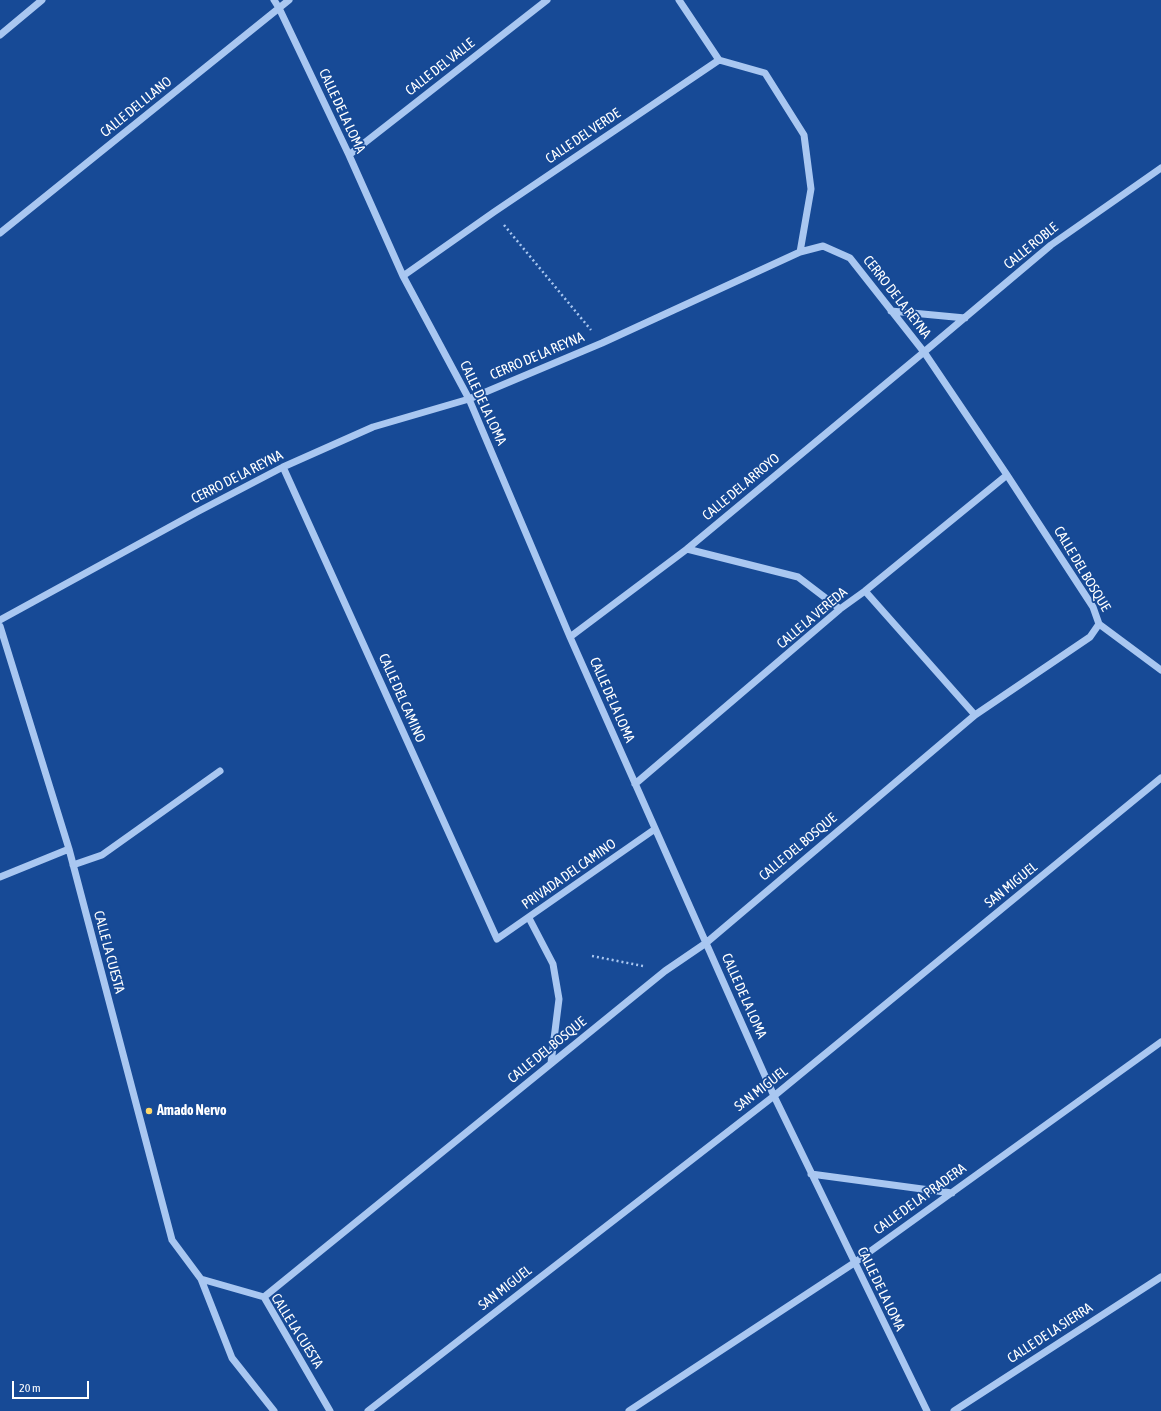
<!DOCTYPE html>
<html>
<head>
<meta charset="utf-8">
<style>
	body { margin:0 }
	#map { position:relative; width:1161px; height:1411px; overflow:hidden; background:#174a96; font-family:"Asap Condensed",sans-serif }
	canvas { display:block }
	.scale { position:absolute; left:12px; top:1381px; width:77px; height:18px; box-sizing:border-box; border:2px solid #fff; border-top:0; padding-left:5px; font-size:12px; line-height:14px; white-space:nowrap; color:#fff; -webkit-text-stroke:3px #174a96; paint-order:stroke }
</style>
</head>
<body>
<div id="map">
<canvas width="1161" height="1411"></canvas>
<div class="scale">20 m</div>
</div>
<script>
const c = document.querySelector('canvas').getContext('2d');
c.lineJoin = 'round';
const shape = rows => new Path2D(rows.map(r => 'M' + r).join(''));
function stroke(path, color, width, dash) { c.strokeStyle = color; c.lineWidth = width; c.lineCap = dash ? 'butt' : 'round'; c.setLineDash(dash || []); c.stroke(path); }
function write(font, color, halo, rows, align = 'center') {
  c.font = font + ' "Asap Condensed",sans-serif'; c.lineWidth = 3.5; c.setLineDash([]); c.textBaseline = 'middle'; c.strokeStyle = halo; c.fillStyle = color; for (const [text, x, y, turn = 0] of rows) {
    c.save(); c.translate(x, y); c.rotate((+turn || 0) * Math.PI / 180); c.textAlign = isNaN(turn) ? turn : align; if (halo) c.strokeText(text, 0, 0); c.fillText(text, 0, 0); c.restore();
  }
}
const path = shape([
	[504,225,591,330],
	[592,956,643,966]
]);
const minor = shape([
	[274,0,279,8,349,155,403,276,469,399,570,637,774,1096,927,1411],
	[679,0,719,60],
	[0,35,42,0],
	[719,60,765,73,804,135,811,189,800,252],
	[349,155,547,0],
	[0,233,289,0],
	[403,276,494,212,719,60],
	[891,311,965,318],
	[283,467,497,939,655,829],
	[687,549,798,577,840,609],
	[865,591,975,715],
	[0,620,197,512,283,467,373,427,469,399,602,343,800,252,823,246,850,258,924,352,1007,475,1093,607,1099,624],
	[1099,624,1161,670],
	[0,626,69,849,172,1240,201,1279,264,1297,330,1411],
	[570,637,687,549,924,352,1051,245,1161,168],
	[635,784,840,609,865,591,1007,475],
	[73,865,102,855,220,771],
	[0,877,69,849],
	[529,918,553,964,559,999,551,1063],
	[811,1174,952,1193],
	[201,1279,232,1358,274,1411],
	[264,1297,665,971,706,943,975,715,1090,637,1099,624],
	[368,1411,774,1096,1161,778],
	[629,1411,854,1263,1161,1042],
	[954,1411,1161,1277]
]);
const markers = [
	[149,1111,4,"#ffd869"]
];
const streetNames = [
	["CALLE DEL VALLE",440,67,-38],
	["CALLE DEL LLANO",136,107,-39],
	["CALLE DE LA LOMA",342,111,65],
	["CALLE DEL VERDE",583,136,-34],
	["CALLE ROBLE",1031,246,-39],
	["CERRO DE LA REYNA",897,297,52],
	["CERRO DE LA REYNA",537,356,-23],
	["CALLE DE LA LOMA",483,403,65],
	["CERRO DE LA REYNA",237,477,-27],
	["CALLE DEL ARROYO",741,487,-40],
	["CALLE DEL BOSQUE",1082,569,59],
	["CALLE LA VEREDA",812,618,-40],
	["CALLE DEL CAMINO",402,698,66],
	["CALLE DE LA LOMA",612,700,66],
	["CALLE DEL BOSQUE",798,847,-40],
	["PRIVADA DEL CAMINO",569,874,-35],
	["SAN MIGUEL",1011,885,-39],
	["CALLE LA CUESTA",109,952,75],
	["CALLE DE LA LOMA",744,996,66],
	["CALLE DEL BOSQUE",547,1050,-39],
	["SAN MIGUEL",761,1089,-38],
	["CALLE DE LA PRADERA",920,1199,-36],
	["SAN MIGUEL",505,1288,-38],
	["CALLE DE LA LOMA",881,1289,64],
	["CALLE LA CUESTA",297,1331,58],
	["CALLE DE LA SIERRA",1050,1333,-33]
];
const poiNames = [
	["Amado Nervo",157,1111]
];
stroke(path, '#a9c7f1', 2.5, [2, 3]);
stroke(minor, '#a9c7f1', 7);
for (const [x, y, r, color] of markers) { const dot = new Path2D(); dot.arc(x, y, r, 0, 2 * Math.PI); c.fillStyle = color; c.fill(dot); stroke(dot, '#174a96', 1.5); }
write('14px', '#fff', '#174a96', streetNames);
write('bold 14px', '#fff', '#174a96', poiNames, 'left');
</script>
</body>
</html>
